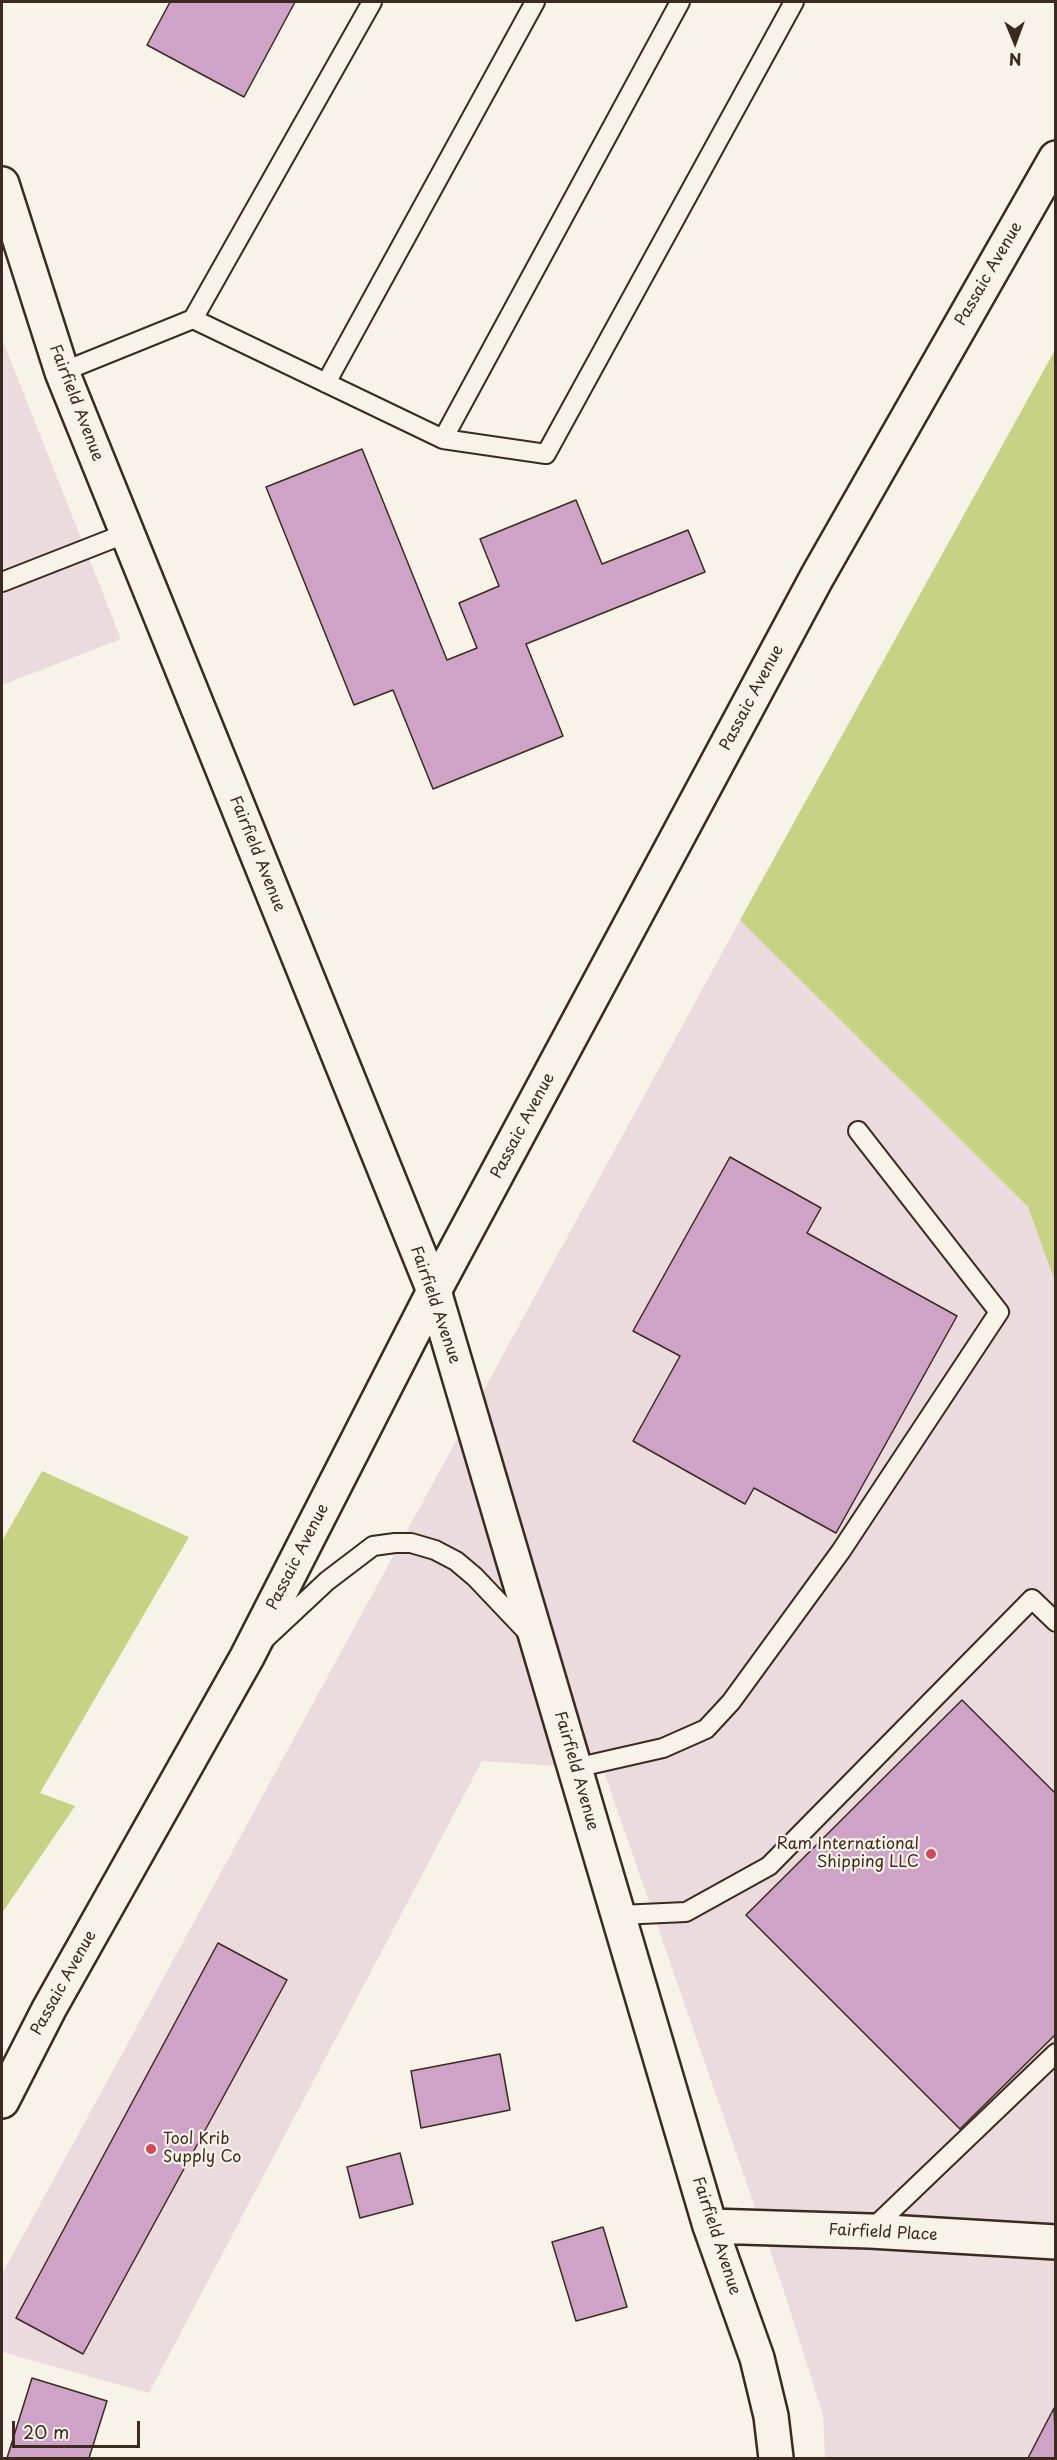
<!DOCTYPE html>
<html>
<head>
<meta charset="utf-8">
<style>
	body { margin:0 }
	#map { position:relative; width:1057px; height:2460px; overflow:hidden; background:#f7f3e8; font-family:"Playpen Sans",sans-serif }
	canvas { display:block }
	.frame { position:absolute; inset:0; border:3px solid #3b2a1e; pointer-events:none }
	.north { position:absolute; left:985px; top:12px; width:60px; height:60px; -webkit-text-stroke:4px #f7f3e8; paint-order:stroke; rotate:179deg; font-size:16px; font-weight:700; line-height:24px; text-align:center; color:#3b2a1e }
	.north::after { content:''; display:block; margin:auto; width:21px; height:27px; background:#3b2a1e; clip-path:polygon(50% 0,100% 100%,50% 72%,0 100%) }
	.scale { position:absolute; left:12px; top:2421px; width:128px; height:27px; box-sizing:border-box; border:3px solid #3b2a1e; border-top:0; padding-left:8px; font-size:18px; line-height:21px; white-space:nowrap; color:#3b2a1e; -webkit-text-stroke:4px #f7f3e8; paint-order:stroke }
</style>
</head>
<body>
<div id="map">
<canvas width="1057" height="2460"></canvas>
<div class="frame"></div>
<div class="north">N</div>
<div class="scale">20 m</div>
</div>
<script>
const c = document.querySelector('canvas').getContext('2d');
c.lineJoin = 'round';
function fill(path, color) { c.fillStyle = color; c.fill(path, 'evenodd'); }
const shape = rows => new Path2D(rows.map(r => 'M' + r).join(''));
function stroke(path, color, width, dash) { c.strokeStyle = color; c.lineWidth = width; c.lineCap = dash ? 'butt' : 'round'; c.setLineDash(dash || []); c.stroke(path); }
function write(font, color, halo, rows, align = 'center') {
  c.font = font + ' "Playpen Sans",sans-serif'; c.lineWidth = 4.5; c.setLineDash([]); c.textBaseline = 'middle'; c.strokeStyle = halo; c.fillStyle = color; for (const [text, x, y, turn = 0] of rows) {
    c.save(); c.translate(x, y); c.rotate((+turn || 0) * Math.PI / 180); c.textAlign = isNaN(turn) ? turn : align; if (halo) c.strokeText(text, 0, 0); c.fillText(text, 0, 0); c.restore();
  }
}
const built = shape([
	[2,339,121,639,2,685],
	[740,920,1055,1234,1055,2458,825,2458,823,2415,782,2285,603,1769,482,1761,149,2393,2,2352,2,2274]
]);
const green = shape([
	[1055,350,1056,351,1055,1281,1028,1207,740,920],
	[42,1471,189,1537,40,1793,75,1806,2,1913,2,1541]
]);
const building = shape([
	[170,2,295,2,244,97,147,45,170,2],
	[362,449,447,660,477,648,459,603,499,586,480,539,576,500,602,564,688,530,705,572,526,644,563,736,433,789,393,690,354,705,266,487,362,449],
	[730,1157,821,1208,807,1233,957,1316,836,1533,754,1488,745,1504,633,1441,680,1356,633,1331,730,1157],
	[962,1700,1056,1794,1056,2034,960,2129,746,1915,962,1700],
	[218,1943,287,1980,83,2354,16,2318,218,1943],
	[500,2054,510,2110,421,2128,411,2071,500,2054],
	[400,2153,413,2204,360,2218,347,2167,400,2153],
	[603,2227,627,2307,576,2321,552,2242,603,2227],
	[32,2378,107,2401,89,2458,7,2458,32,2378],
	[1054,2408,1056,2458,1028,2458,1054,2408]
]);
const service = shape([
	[193,319,443,439,546,454,794,2],
	[62,372,193,319,372,2],
	[326,383,535,2],
	[443,439,680,2],
	[2,582,127,533],
	[265,1639,327,1581,373,1546,395,1543,411,1543,435,1550,456,1561,475,1577,531,1636],
	[575,1768,663,1748,706,1729,731,1702,841,1551,999,1312,858,1131],
	[619,1915,686,1912,769,1866,1032,1599,1056,1622],
	[870,2231,1056,2053]
]);
const minor = shape([
	[434,1291,710,2226,757,2358,771,2416,776,2458],
	[710,2226,870,2231,1056,2242]
]);
const tertiary = shape([
	[2,184,62,372,434,1291]
]);
const primary = shape([
	[2,2101,49,2009,247,1657,434,1291,817,577,1056,158]
]);
const markers = [
	[931,1854,6,"#d1495b"],
	[151,2149,6,"#d1495b"]
];
const streetNames = [
	["Passaic Avenue",989,274,-60],
	["Fairfield Avenue",76,403,69],
	["Passaic Avenue",752,698,-62],
	["Fairfield Avenue",257,854,68],
	["Passaic Avenue",523,1126,-62],
	["Fairfield Avenue",435,1305,71],
	["Passaic Avenue",298,1557,-63],
	["Fairfield Avenue",576,1771,74],
	["Passaic Avenue",64,1983,-61],
	["Fairfield Place",883,2233,3],
	["Fairfield Avenue",716,2236,72]
];
const poiNames = [
	["Ram International",919,1845],
	["Shipping LLC",919,1863],
	["Tool Krib",163,2140,"left"],
	["Supply Co",163,2158,"left"]
];
fill(built, '#ebdbde');
fill(green, '#c7d285');
fill(building, '#cea3c7');
stroke(building, '#3b2a1e', 1.5);
stroke(service, '#3b2a1e', 22);
stroke(minor, '#3b2a1e', 38);
stroke(tertiary, '#3b2a1e', 38);
stroke(primary, '#3b2a1e', 38);
stroke(service, '#f7f3e8', 18);
stroke(minor, '#f7f3e8', 33);
stroke(tertiary, '#f7f3e8', 33);
stroke(primary, '#f7f3e8', 33);
for (const [x, y, r, color] of markers) { const dot = new Path2D(); dot.arc(x, y, r, 0, 2 * Math.PI); c.fillStyle = color; c.fill(dot); stroke(dot, '#f7f3e8', 2); }
write('16px', '#3b2a1e', '#f7f3e8', streetNames);
write('16px', '#3b2a1e', '#f7f3e8', poiNames, 'right');
</script>
</body>
</html>
